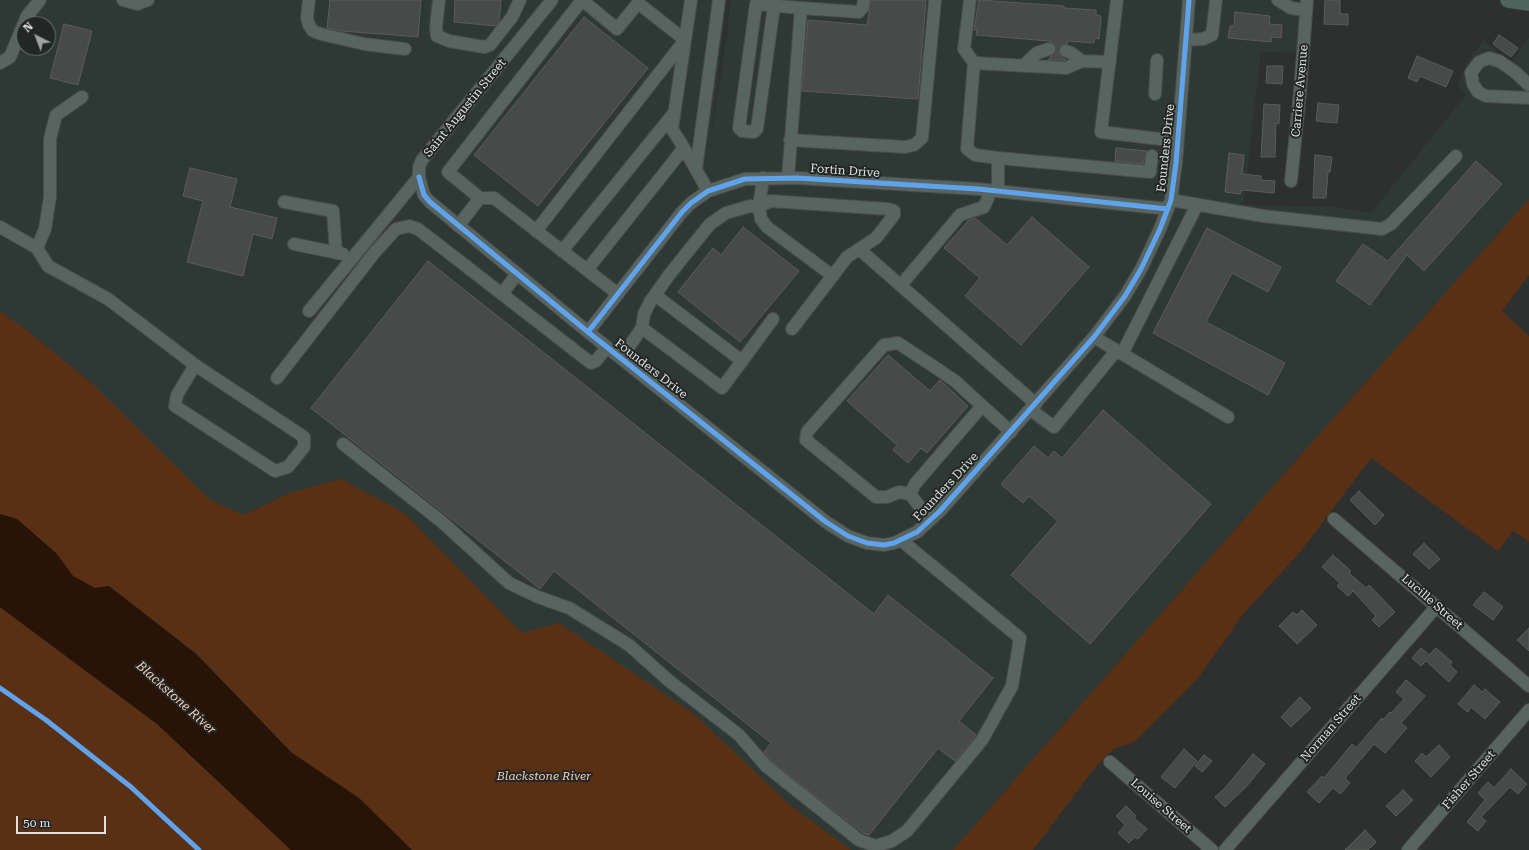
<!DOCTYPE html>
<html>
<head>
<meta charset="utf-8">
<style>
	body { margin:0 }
	#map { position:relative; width:1529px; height:850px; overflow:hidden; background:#2d302f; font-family:"Roboto Serif",serif }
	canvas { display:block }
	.north { position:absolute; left:16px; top:16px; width:40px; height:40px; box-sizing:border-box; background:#222725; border:1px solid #6d716f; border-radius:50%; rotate:318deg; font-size:11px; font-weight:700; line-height:16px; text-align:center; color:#dde0de }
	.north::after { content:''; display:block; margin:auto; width:14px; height:18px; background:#9fa2a1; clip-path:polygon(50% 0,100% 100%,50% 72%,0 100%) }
	.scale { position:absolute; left:16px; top:816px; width:90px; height:18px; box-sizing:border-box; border:2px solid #dde0de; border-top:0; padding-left:5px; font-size:12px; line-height:14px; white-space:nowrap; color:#dde0de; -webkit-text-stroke:3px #222725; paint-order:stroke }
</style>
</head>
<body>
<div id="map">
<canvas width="1529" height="850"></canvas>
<div class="north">N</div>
<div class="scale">50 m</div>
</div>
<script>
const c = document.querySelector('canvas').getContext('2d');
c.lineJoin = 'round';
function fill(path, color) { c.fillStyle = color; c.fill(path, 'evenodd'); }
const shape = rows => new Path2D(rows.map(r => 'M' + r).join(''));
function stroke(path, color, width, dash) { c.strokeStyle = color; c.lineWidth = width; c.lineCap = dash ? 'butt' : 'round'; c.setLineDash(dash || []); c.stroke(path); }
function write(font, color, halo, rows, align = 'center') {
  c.font = font + ' "Roboto Serif",serif'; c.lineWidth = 4; c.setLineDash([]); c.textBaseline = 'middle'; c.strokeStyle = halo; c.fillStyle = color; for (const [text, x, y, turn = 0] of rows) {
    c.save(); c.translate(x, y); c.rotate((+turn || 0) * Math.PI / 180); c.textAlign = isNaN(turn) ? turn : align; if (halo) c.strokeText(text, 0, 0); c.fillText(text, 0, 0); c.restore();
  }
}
const built = shape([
	[0,0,727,0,711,136,727,36,730,0,1315,0,1304,53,1261,52,1243,205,1336,207,1371,213,1466,95,1458,84,1467,62,1484,40,1509,66,1529,38,1529,199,1282,476,953,850,851,850,790,805,522,633,478,590,289,493,244,515,210,500,93,384,24,328,0,311],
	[24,24,48,24,48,48,24,48]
]);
const green = shape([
	[1529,199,1529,275,1502,311,1529,336,1529,542,1513,531,1498,551,1371,458,1301,551,1244,613,1198,678,1134,742,1113,749,1093,770,1033,850,953,850,1282,476],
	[0,311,24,328,93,384,210,500,244,515,289,493,341,479,404,513,522,633,559,623,694,714,790,805,851,850,412,850,359,798,292,753,197,654,109,586,95,588,73,576,56,553,17,519,0,514],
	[0,607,157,724,291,850,0,850]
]);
const water = shape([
	[0,514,17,519,56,553,73,576,95,588,109,586,196,654,292,753,359,798,412,850,291,850,157,724,0,607]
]);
const building = shape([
	[330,0,421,0,418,37,342,31,327,28,330,0],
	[455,0,501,0,499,22,496,26,454,22,455,0],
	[871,0,926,0,918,99,802,91,808,20,867,25,871,0],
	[979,0,1064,6,1064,8,1096,10,1096,15,1101,16,1099,39,1094,38,1094,43,1067,41,1067,44,1061,45,1059,52,1060,56,1066,60,1048,60,1056,50,1054,44,1049,41,976,35,977,30,974,30,979,0],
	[1325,0,1340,0,1340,14,1348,14,1348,25,1324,24,1325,0],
	[1235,12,1270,16,1269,24,1282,25,1281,38,1271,37,1271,42,1228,38,1230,26,1234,26,1235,12],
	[584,17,648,68,538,206,474,155,584,17],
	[64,24,92,31,78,85,50,78,64,24],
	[1499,35,1518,48,1511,57,1493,44,1499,35],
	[1417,56,1453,71,1446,87,1420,76,1417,82,1408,78,1417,56],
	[1267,66,1283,66,1282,84,1266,83,1267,66],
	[1318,103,1339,105,1337,123,1316,121,1318,103],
	[1264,104,1280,105,1279,124,1276,123,1275,157,1261,157,1264,104],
	[1116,148,1147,151,1143,164,1115,161,1116,148],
	[1229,153,1244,155,1242,174,1261,176,1261,180,1275,181,1274,193,1241,190,1240,194,1225,192,1229,153],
	[1315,155,1332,157,1330,172,1328,172,1326,198,1313,198,1315,155],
	[1476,161,1502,184,1424,271,1407,255,1370,305,1336,281,1363,244,1388,261,1476,161],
	[190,168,237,179,230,207,277,218,272,239,253,234,243,276,187,262,203,201,183,196,190,168],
	[1032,217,1089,267,1021,345,965,296,980,278,944,248,969,220,975,218,1007,245,1032,217],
	[743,227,799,271,740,342,678,292,713,248,721,255,743,227],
	[1207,228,1281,267,1268,292,1232,273,1206,322,1285,363,1268,395,1153,333,1207,228],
	[428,261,874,614,888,595,993,678,959,721,976,735,955,761,938,748,869,835,863,833,771,761,764,752,771,743,554,571,540,589,311,408,428,261],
	[888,355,930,391,940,380,968,406,927,453,921,448,908,463,893,450,897,445,847,401,888,355],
	[1103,410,1211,504,1090,644,1011,575,1058,521,1029,496,1023,503,1001,484,1034,446,1048,458,1054,451,1062,458,1103,410],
	[1359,491,1384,515,1375,525,1350,500,1359,491],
	[1424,543,1440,559,1429,569,1413,554,1424,543],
	[1333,555,1351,571,1349,573,1366,588,1369,585,1395,612,1379,627,1372,620,1376,616,1353,591,1348,596,1337,586,1340,583,1322,567,1333,555],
	[1484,592,1503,607,1493,620,1473,605,1484,592],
	[1302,610,1317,625,1297,644,1279,626,1293,612,1297,615,1302,610],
	[1529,628,1529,651,1517,640,1529,628],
	[1421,648,1429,655,1436,648,1452,662,1450,665,1457,672,1449,682,1426,661,1421,666,1412,658,1421,648],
	[1406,680,1425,696,1401,723,1407,728,1385,753,1374,744,1345,778,1350,783,1340,794,1333,788,1319,803,1307,792,1322,776,1324,778,1352,744,1356,748,1382,718,1383,720,1390,712,1391,713,1404,699,1396,692,1406,680],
	[1474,685,1482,692,1485,689,1500,702,1485,719,1471,707,1468,712,1458,704,1474,685],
	[1300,697,1311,708,1291,727,1281,717,1300,697],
	[1439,745,1450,757,1431,777,1415,761,1422,753,1426,757,1439,745],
	[1184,749,1197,761,1175,788,1161,777,1184,749],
	[1253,754,1265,764,1246,787,1225,807,1215,797,1225,788,1253,754],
	[1204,755,1212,761,1202,772,1195,766,1204,755],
	[1511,769,1527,784,1518,794,1510,787,1481,817,1486,821,1478,831,1467,822,1485,800,1478,793,1488,782,1494,788,1511,769],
	[1403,790,1413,800,1396,816,1386,806,1403,790],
	[1126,806,1136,816,1134,818,1147,829,1138,839,1135,837,1129,843,1118,833,1125,825,1116,816,1126,806],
	[1365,830,1376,842,1368,850,1345,850,1365,830]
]);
const minor = shape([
	[123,0,137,4,148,0],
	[309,0,307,18,309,25,313,31,321,34,364,44,405,49],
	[439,0,436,27,437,36,449,41,484,47,490,45,512,17,520,0],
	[970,0,964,49,974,63,967,149,975,155,998,158,998,191],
	[1117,0,1101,132,1177,141],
	[1278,0,1291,8,1306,10],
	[774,6,757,129,754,132,742,131,739,128,756,4,801,8,788,178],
	[801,8,859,12,863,7,864,0],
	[1186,40,1203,39,1212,35,1216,0],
	[1066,51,1071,53,1082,61],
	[0,63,10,57,27,16,40,0],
	[974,63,1066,68,1082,61,1110,62],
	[1023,66,1037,53,1049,49],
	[1529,85,1515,72,1499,61,1489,58,1479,62,1471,73,1473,84,1478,92,1486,96,1529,98],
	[1155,94,1157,60],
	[790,140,905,147,914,145,922,138,935,0],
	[684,148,672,129,691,0],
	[998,158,1150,172,1152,156],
	[696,169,719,0],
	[419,177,424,195,430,202,588,332,826,522,848,536,867,543,884,545,894,543,917,532,940,511,1094,337,1125,296,1141,269,1160,229,1171,200,1176,163,1189,0],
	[763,178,759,207,761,219,767,227,833,276],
	[1291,181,1300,92,1307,0],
	[480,198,448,172,582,0,617,29,638,3,685,40,536,231],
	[1171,200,1263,216,1382,229,1391,224,1456,156],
	[284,202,333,211,336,253],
	[458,226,480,198,494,198,618,294],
	[0,227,37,248,48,266,108,299,195,365,304,437,304,447,288,467,275,471,175,406,177,395,195,365],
	[294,244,343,254],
	[37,248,45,229,50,197,50,139,56,115,82,97],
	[859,249,1036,404],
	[562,251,674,113],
	[587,270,684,148,708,191],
	[901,285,960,215,984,207,988,198,987,190],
	[502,294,517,274],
	[309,311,419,177,419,167,422,160,552,0],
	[642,328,722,388,742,361,655,295],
	[588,332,682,212,691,203,708,191,745,179,797,178,978,189,1168,209],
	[1094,337,1228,417],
	[1122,354,1197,205],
	[621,358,642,328,644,314,650,302,669,275,710,224,726,213,750,206,759,207,770,201,888,209,894,211,894,215,876,238,847,257,792,329],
	[742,361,773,319],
	[277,378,375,252,396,229,409,226,418,229,591,363,596,361,607,347],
	[1031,410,1054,427,1116,351],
	[343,444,442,522,509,583,538,597,569,608,629,645,668,680,739,735,766,766,859,840,876,846,892,841,907,831,982,740,1012,686,1020,638,902,541],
	[910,494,915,484,982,406],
	[1334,519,1529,686],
	[930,520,910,494,899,492,887,497,876,497,806,440,807,432,884,345,898,343,936,368,955,381,1011,432],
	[1110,762,1212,850],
	[1225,850,1437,606],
	[1408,850,1529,710]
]);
const major = shape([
	[1508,0,1529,3]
]);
const cycleway = shape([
	[419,177,424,195,430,202,588,332,826,522,848,536,867,543,884,545,894,543,917,532,940,511,1094,337,1125,296,1141,269,1160,229,1171,200,1176,163,1189,0],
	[588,332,682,212,691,203,708,191,745,179,797,178,978,189,1168,209],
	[0,688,46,720,131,787,199,850]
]);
const streetNames = [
	["Carriere Avenue",1300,91,-85],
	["Saint Augustin Street",465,108,-51],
	["Founders Drive",1166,148,-84],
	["Fortin Drive",845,171,4],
	["Founders Drive",651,369,38],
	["Founders Drive",946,487,-47],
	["Lucille Street",1432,602,41],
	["Norman Street",1331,728,-49],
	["Fisher Street",1469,780,-49],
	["Louise Street",1161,806,41]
];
const parkNames = [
	["Blackstone River",544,776]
];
const waterNames = [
	["Blackstone River",176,698,42]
];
fill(built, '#2e3935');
fill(green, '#5a3015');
fill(water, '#281307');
fill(building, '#484a49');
stroke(building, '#5a5c5b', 1);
stroke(minor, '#4a4b4b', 14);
stroke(major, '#4a4b4b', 16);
stroke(minor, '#586460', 12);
stroke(major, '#50645e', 15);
stroke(cycleway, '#60a3ed', 5);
write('12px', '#dde0de', '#222725', streetNames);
write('italic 12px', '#f5c8b1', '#222725', parkNames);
write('italic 13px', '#f7cbb4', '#222725', waterNames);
</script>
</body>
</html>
